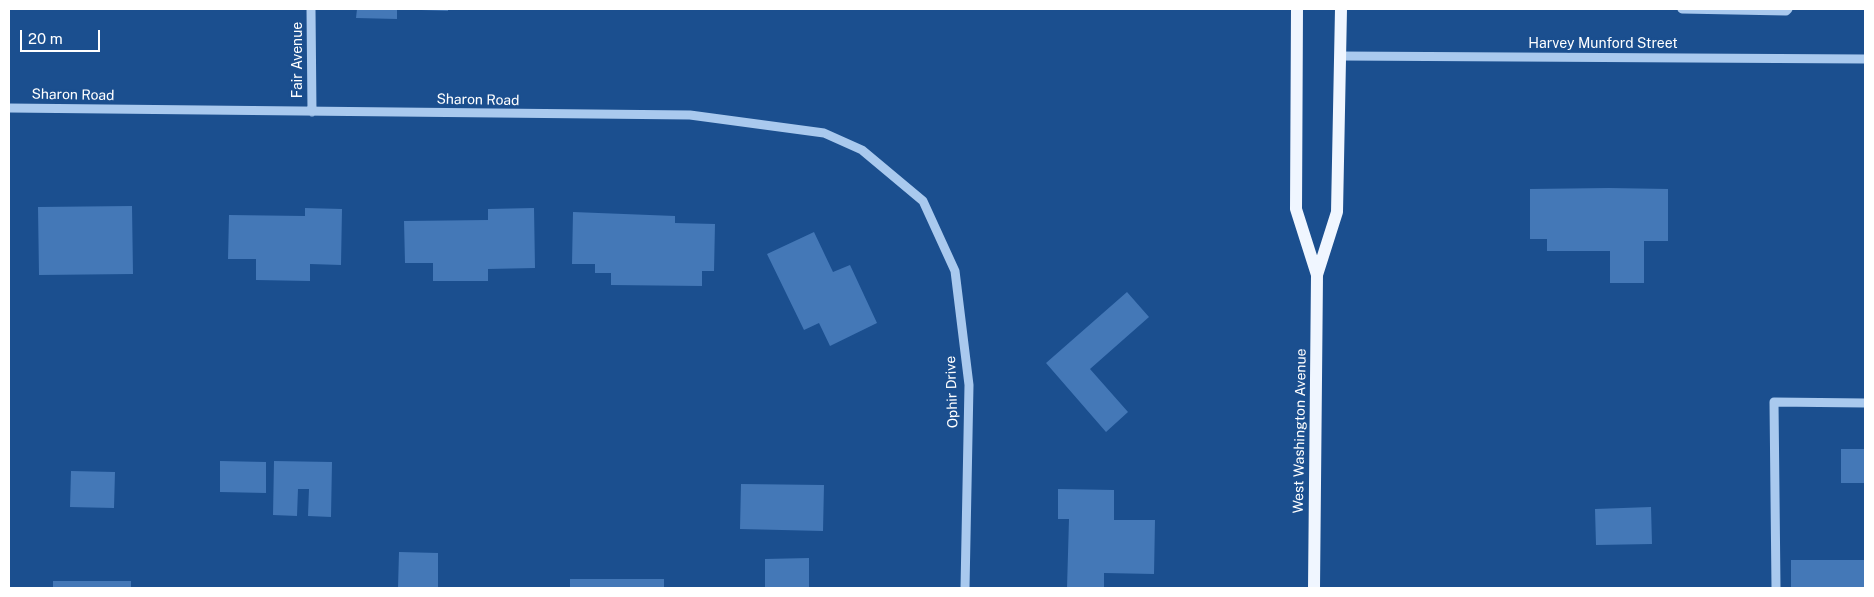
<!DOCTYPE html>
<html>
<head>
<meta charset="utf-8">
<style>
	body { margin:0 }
	#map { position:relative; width:1874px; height:597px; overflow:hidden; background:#1b4f8f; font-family:"Public Sans",sans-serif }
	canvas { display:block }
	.frame { position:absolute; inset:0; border:10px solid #fff; pointer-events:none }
	.scale { position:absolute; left:20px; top:30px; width:80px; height:22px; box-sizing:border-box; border:2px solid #fff; border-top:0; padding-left:6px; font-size:15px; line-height:18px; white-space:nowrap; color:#fff; -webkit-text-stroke:4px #1b4f8f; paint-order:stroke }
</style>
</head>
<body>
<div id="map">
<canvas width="1874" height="597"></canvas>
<div class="frame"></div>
<div class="scale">20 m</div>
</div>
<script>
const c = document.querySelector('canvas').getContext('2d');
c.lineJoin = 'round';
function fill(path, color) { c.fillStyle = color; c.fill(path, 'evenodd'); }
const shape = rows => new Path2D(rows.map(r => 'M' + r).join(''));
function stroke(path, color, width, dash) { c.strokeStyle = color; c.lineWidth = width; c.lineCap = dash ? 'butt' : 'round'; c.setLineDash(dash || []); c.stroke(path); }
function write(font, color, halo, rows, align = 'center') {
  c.font = font + ' "Public Sans",sans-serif'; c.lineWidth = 4.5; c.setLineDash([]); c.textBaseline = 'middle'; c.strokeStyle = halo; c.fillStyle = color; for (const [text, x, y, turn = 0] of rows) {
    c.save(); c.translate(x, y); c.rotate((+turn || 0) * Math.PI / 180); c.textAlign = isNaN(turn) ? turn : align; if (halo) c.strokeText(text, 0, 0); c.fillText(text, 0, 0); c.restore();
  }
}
const building = shape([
	[357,9,397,9,397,19,356,18],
	[421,9,448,9,448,11,421,10],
	[1609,188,1668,189,1668,241,1644,241,1644,283,1610,283,1610,251,1547,251,1547,239,1530,239,1530,189],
	[132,206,133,274,39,275,38,207],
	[305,208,342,209,341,265,310,264,310,281,256,280,256,259,228,259,229,215,305,216],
	[534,208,535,268,488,269,488,281,433,281,433,263,405,263,404,221,488,220,488,209],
	[573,212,675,216,675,223,715,224,714,271,702,271,702,286,611,285,611,273,595,273,595,264,572,264],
	[814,232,833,272,850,265,877,323,830,346,819,323,804,330,767,254],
	[1127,292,1149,317,1090,369,1128,412,1106,432,1046,363],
	[1841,449,1865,449,1865,483,1841,483],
	[220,461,266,462,266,493,220,492],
	[274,461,332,462,331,517,308,516,309,489,298,489,297,516,273,515],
	[71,471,115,472,114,508,70,507],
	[741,484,824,485,823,531,740,529],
	[1058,489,1114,490,1114,520,1155,520,1154,574,1104,573,1104,588,1067,588,1069,519,1058,519],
	[1651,507,1652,544,1596,545,1595,509],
	[399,552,438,553,438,588,398,588],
	[809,558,809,588,765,588,765,559],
	[1791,560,1865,560,1865,588,1791,588],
	[570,579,664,579,664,588,570,588],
	[53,581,131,581,131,588,53,588]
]);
const minor = shape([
	[311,9,312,112],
	[1682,9,1786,11,1788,9],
	[1340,56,1865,59],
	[9,108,690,115,824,133,862,150,923,201,955,271,969,385,965,588],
	[1776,588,1774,402,1865,403]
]);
const major = shape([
	[1297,9,1296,209,1317,275],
	[1314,588,1317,275,1337,212,1341,9]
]);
const streetNames = [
	["Harvey Munford Street",1603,44],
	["Fair Avenue",298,60,-90],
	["Sharon Road",73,95,1],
	["Sharon Road",478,100,1],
	["Ophir Drive",952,392,-92],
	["West Washington Avenue",1300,431,-89]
];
fill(building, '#4478b7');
stroke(minor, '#a9c9ee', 9);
stroke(major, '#f0f6ff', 12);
write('14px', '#fff', '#1b4f8f', streetNames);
</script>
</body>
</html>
